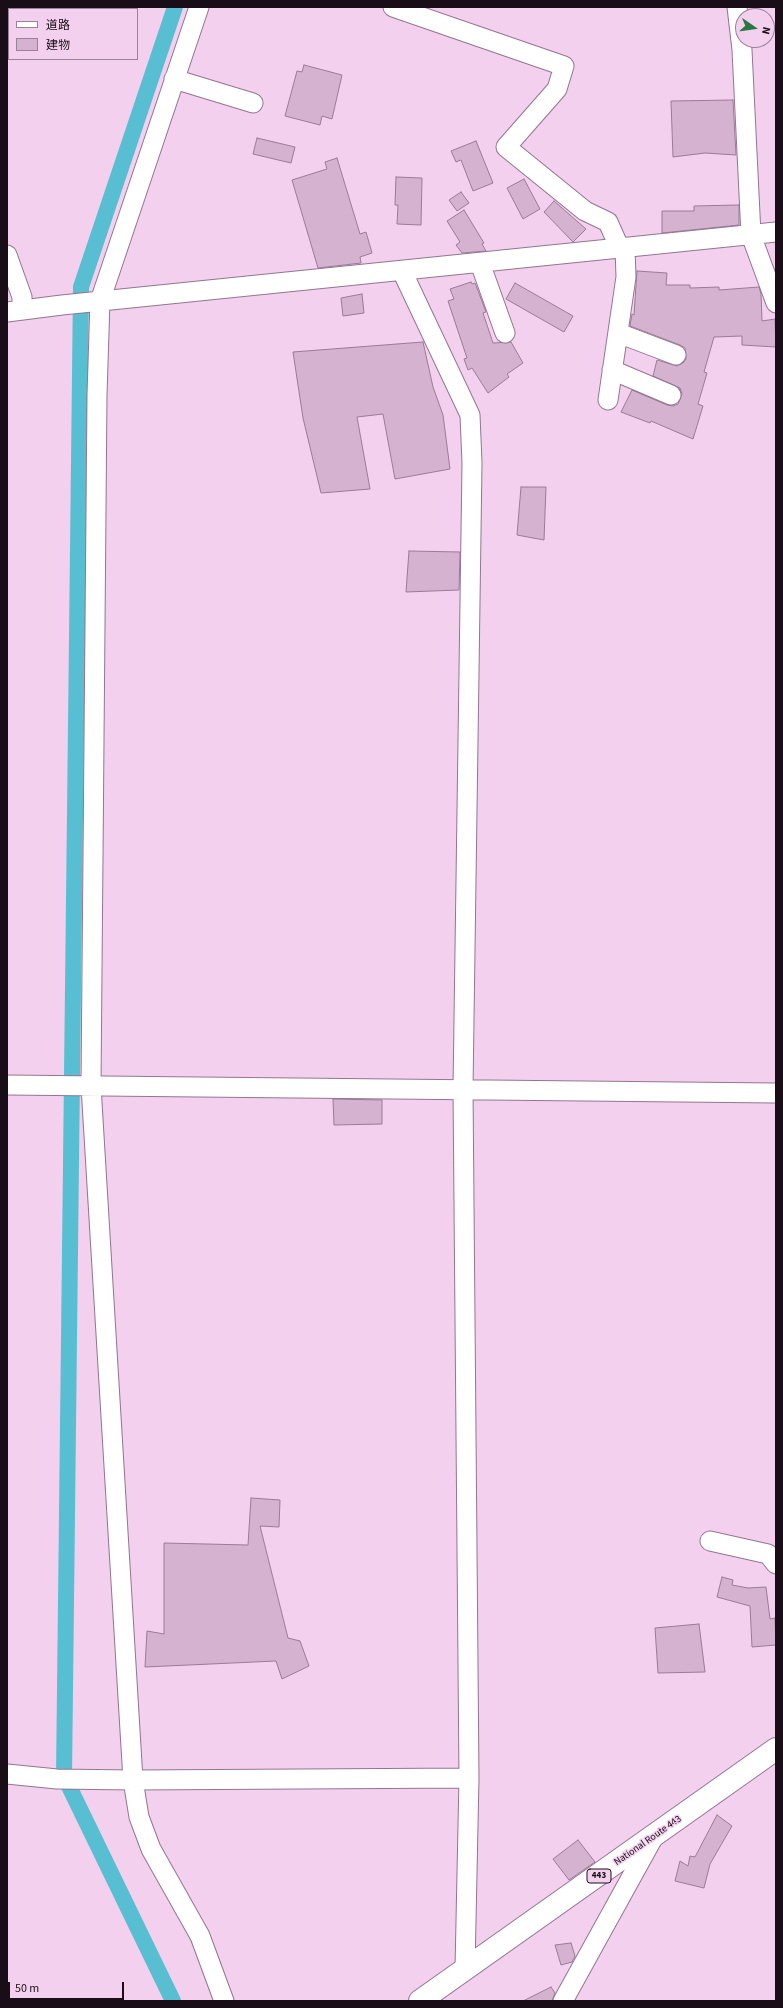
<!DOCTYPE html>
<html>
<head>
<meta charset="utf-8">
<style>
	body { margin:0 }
	#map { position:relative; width:783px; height:2008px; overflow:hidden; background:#f3d0ed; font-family:"Source Sans 3","Noto Sans JP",sans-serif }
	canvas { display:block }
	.frame { position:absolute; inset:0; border:8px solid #190e18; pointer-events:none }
	.legend { position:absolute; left:8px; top:8px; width:130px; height:52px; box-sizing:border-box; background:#f3d0ed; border:1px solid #9c8298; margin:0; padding:5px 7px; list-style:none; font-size:12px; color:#190e18 }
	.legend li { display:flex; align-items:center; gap:8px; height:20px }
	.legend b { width:20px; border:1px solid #9c8298 }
	.north { position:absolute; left:735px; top:8px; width:40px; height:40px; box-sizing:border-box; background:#f3d0ed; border:1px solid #9c8298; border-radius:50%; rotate:103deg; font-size:11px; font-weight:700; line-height:16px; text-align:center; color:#190e18 }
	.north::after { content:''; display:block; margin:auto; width:14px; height:18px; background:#2a7542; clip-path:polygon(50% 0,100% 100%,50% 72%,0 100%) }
	.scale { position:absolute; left:8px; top:1982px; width:116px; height:18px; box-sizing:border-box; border:2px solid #190e18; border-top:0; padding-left:5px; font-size:12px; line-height:14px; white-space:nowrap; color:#190e18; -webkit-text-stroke:3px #f3d0ed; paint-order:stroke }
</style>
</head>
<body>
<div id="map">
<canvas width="783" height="2008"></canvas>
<div class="frame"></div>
<ul class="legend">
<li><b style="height:5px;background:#fff"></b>道路</li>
<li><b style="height:11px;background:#d5b3d0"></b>建物</li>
</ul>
<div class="north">N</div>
<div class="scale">50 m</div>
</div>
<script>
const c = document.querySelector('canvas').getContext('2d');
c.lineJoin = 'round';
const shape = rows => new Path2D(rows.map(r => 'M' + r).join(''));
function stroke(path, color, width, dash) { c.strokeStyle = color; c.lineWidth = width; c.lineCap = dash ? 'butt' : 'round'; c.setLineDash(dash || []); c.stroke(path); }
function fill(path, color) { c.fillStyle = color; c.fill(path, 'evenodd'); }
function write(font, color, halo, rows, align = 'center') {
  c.font = font + ' "Source Sans 3",sans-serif'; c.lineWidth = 3; c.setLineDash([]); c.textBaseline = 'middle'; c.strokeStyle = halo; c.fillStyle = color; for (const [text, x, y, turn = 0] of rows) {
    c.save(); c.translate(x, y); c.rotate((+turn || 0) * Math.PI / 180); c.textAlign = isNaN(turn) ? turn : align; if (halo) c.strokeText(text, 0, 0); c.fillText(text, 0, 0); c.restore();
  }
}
const canal = shape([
	[173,2001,64,1776,81,287,175,7]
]);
const building = shape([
	[304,65,342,75,332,119,322,116,320,125,285,116,297,71,302,72,304,65],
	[733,100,736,155,705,153,673,157,671,101,733,100],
	[257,138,295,147,291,163,253,154,257,138],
	[476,141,493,183,473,191,461,160,456,162,451,151,476,141],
	[337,158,360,234,366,232,372,253,360,257,361,263,318,268,292,180,327,169,325,162,337,158],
	[396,177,422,178,421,225,397,224,398,205,395,205,396,177],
	[524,179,540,209,523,219,507,188,524,179],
	[461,192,469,203,457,211,449,200,461,192],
	[554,201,586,229,573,242,544,212,554,201],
	[739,205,739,225,662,233,662,211,694,211,694,206,739,205],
	[464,210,484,243,482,244,486,251,462,253,456,245,460,242,447,221,464,210],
	[637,271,667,273,666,285,690,285,690,288,719,287,719,290,759,287,761,294,762,321,775,319,776,347,742,345,742,336,714,337,704,372,707,373,698,404,703,406,693,439,651,421,650,423,621,412,632,390,667,405,673,406,678,404,682,394,680,388,653,376,657,360,677,366,683,363,686,359,685,348,680,345,630,326,632,314,634,315,637,271],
	[471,282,472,284,475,283,486,312,483,313,493,343,511,342,523,363,507,374,509,377,488,393,472,368,468,370,464,359,467,358,448,301,454,299,450,289,471,282],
	[515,283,573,316,564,332,506,299,515,283],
	[362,294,364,313,343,316,341,298,362,294],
	[423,342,433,387,443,415,450,469,395,479,383,414,357,417,370,489,321,493,303,418,293,352,423,342],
	[521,487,546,487,544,540,517,535,521,487],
	[409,551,460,552,459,590,406,592,409,551],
	[333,1099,382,1100,382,1124,334,1125,333,1099],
	[251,1498,280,1500,279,1527,260,1526,288,1638,300,1641,309,1666,282,1679,276,1661,145,1667,147,1631,164,1634,164,1543,248,1545,251,1498],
	[722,1577,733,1580,732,1585,748,1588,766,1587,770,1619,775,1618,776,1645,752,1647,750,1606,717,1597,722,1577],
	[699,1624,705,1672,658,1673,655,1628,699,1624],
	[717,1815,732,1826,710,1864,704,1888,675,1881,680,1861,688,1866,690,1856,695,1857,717,1815],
	[578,1840,595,1862,569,1880,553,1859,578,1840],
	[571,1943,575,1956,572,1962,561,1965,555,1945,571,1943],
	[551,1987,555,1993,552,2001,523,2001,551,1987]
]);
const minor = shape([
	[199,7,100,301,97,395,91,1086,133,1780,139,1817,151,1849,200,1936,224,2001],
	[393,7,564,66,557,89,506,147,585,211,608,222,620,249],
	[737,7,742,50,751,235,776,303],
	[174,79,253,103],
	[7,255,22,297,22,310],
	[480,263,505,333],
	[402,271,470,415,472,463,463,1089,469,1778,465,1969],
	[7,312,62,305,776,232],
	[618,333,676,355],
	[612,370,671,395],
	[608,400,626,277,625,248],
	[7,1085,776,1093],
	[710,1541,768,1554,776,1564],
	[7,1774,57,1779,133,1780,469,1778],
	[563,2001,653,1838]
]);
const highway = shape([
	[420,2001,776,1749]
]);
const shields = [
	[599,1876,24]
];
const shieldNames = [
	["443",599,1876]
];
const streetNames = [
	["National Route 443",648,1841,-35]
];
stroke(canal, '#58bed1', 16);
fill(building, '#d5b3d0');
stroke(building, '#9a7b96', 1);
stroke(minor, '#947590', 21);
stroke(highway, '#947590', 24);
stroke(minor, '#fff', 19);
stroke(highway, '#fff', 22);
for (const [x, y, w] of shields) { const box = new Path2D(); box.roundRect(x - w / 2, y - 7, w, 14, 3); c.fillStyle = '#f3d0ed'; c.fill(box); stroke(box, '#190e18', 1); }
write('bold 9px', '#190e18', null, shieldNames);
write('10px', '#190e18', '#f3d0ed', streetNames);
</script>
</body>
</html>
